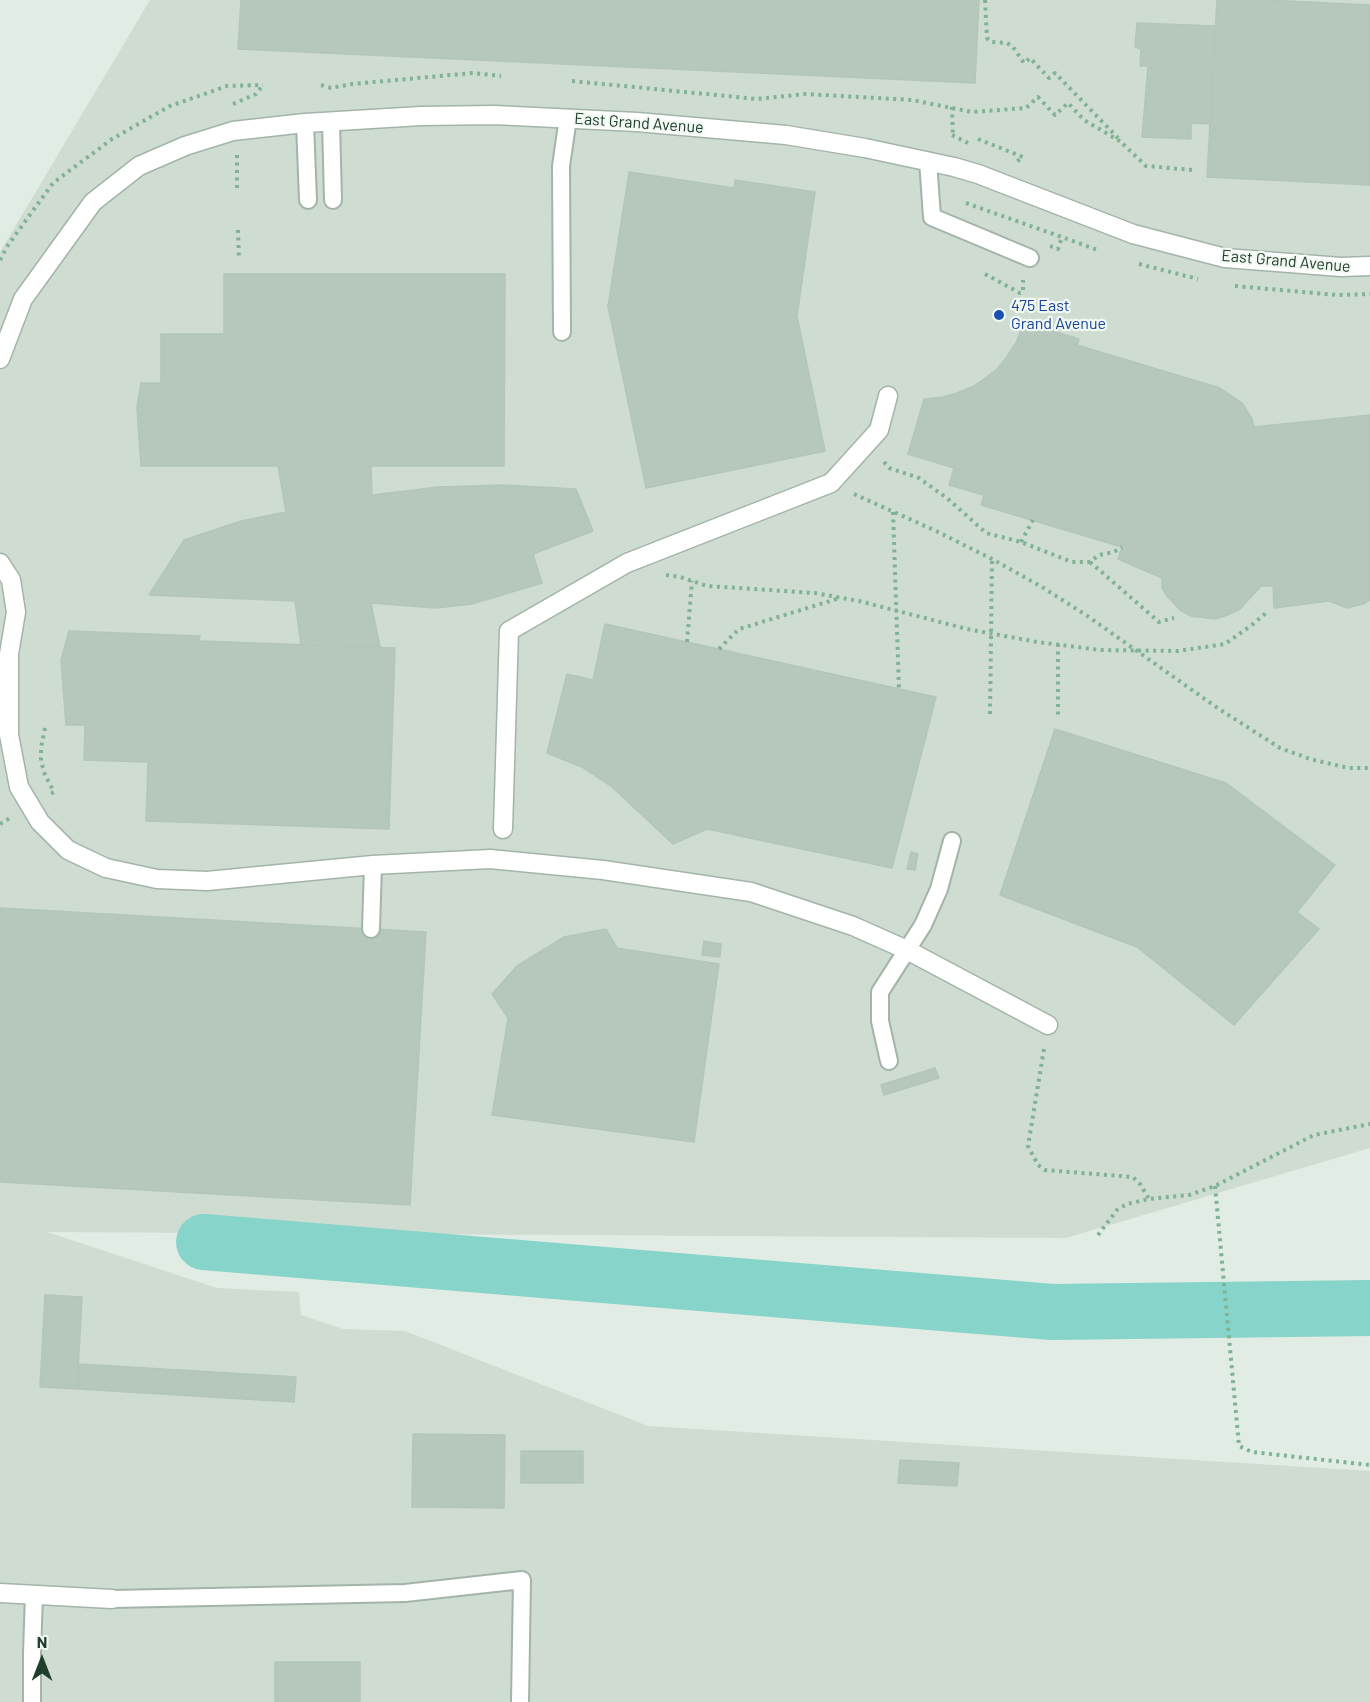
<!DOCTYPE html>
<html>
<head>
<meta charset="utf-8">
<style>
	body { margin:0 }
	#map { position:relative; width:1370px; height:1702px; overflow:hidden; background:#e1ece4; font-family:Barlow,sans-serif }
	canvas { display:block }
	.north { position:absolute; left:12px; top:1630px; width:60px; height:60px; -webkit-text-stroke:4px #f2f9f3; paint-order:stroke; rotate:0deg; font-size:16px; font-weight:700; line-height:24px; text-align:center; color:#203e2d }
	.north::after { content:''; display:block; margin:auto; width:21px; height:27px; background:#203e2d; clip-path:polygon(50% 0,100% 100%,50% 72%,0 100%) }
</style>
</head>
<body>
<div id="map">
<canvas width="1370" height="1702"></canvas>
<div class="north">N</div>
</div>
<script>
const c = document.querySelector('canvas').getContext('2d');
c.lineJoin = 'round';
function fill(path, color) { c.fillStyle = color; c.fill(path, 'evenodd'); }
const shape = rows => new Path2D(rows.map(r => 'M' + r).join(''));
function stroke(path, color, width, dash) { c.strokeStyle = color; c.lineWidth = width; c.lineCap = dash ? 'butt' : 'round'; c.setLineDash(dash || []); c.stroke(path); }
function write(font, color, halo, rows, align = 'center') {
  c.font = font + ' Barlow,sans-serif'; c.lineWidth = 4.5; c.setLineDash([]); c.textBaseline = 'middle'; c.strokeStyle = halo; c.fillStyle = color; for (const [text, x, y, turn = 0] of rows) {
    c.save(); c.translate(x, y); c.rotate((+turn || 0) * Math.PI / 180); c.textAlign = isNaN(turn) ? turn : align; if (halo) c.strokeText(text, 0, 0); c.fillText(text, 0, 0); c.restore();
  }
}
const built = shape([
	[150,0,1370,0,1370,1148,1066,1238,47,1232,217,1288,299,1292,301,1315,343,1329,405,1331,648,1426,1370,1471,1370,1702,0,1702,0,252]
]);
const river = shape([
	[204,1242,1052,1312,1370,1308]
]);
const building = shape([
	[241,0,979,0,975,83,238,49,241,0],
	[1217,0,1267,0,1370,5,1370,185,1207,177,1217,0],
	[1137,23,1215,26,1211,124,1191,123,1191,139,1142,137,1148,66,1140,66,1141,49,1135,47,1137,23],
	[629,172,734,188,735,180,815,192,797,316,825,451,646,488,608,306,629,172],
	[224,274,505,274,504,466,141,466,137,407,141,383,161,383,161,334,224,334,224,274],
	[1024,322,1079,339,1077,345,1220,388,1242,403,1252,419,1254,427,1370,415,1370,600,1363,604,1347,608,1329,601,1274,608,1273,586,1261,586,1240,609,1225,616,1215,619,1191,616,1180,610,1167,596,1162,588,1162,578,1118,559,1122,547,981,505,984,495,949,485,954,468,908,454,924,399,943,397,957,393,974,386,984,379,997,369,1006,358,1016,343,1024,322],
	[278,466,371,466,372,495,438,487,502,485,576,489,593,531,533,554,542,583,472,604,436,608,371,603,380,647,301,645,295,601,149,595,184,540,241,521,286,512,278,466],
	[605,624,936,697,892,868,707,829,673,844,612,787,582,767,547,753,567,674,593,680,605,624],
	[69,631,200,636,199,641,395,648,389,829,146,821,148,762,84,760,85,725,66,725,61,660,69,631],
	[1055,729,1226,783,1335,865,1297,912,1319,929,1234,1025,1137,947,1000,895,1055,729],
	[911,852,918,854,915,870,907,869,911,852],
	[0,908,426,932,410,1205,0,1182,0,908],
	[606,929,617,948,719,964,694,1142,492,1115,508,1018,492,994,517,966,564,937,606,929],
	[704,941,721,944,720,957,702,955,704,941],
	[935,1068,939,1078,884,1095,881,1085,935,1068],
	[45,1295,82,1297,77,1389,40,1387,45,1295],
	[79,1364,296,1377,294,1402,78,1389,79,1364],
	[413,1434,505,1435,504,1508,412,1507,413,1434],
	[521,1451,583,1451,583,1483,521,1483,521,1451],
	[900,1460,959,1463,957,1486,898,1483,900,1460],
	[275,1662,360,1662,360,1702,275,1702,275,1662]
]);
const path = shape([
	[985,0,987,38,991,42,1007,43,1013,47,1024,63,1030,58,1049,78,1055,73,1118,138],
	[572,81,757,99,805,94,912,100,972,112,1026,108,1038,97,1055,115,1068,103,1084,120,1123,143],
	[321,85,331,88,352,84,473,73,501,76],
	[233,104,256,94,263,85],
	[952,107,953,137],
	[952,135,968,143],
	[978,139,1023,157,1016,162],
	[1123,144,1146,166,1193,170],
	[237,155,237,190],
	[966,203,1098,250],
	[238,230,239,260],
	[1050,246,1058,249,1062,237],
	[0,260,8,245,53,183,112,139,170,106,227,86,263,85],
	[1139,264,1198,279],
	[985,274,1020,293,1023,292,1023,280],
	[1235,286,1337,295,1370,294],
	[884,462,889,468,919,478,948,499,986,533,1021,542,1072,562,1090,562,1099,555,1114,552,1122,547],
	[854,494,936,531,992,559,1042,587,1089,617,1216,707,1280,748,1310,759,1331,764,1349,768,1370,768],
	[893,512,899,689],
	[1021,542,1033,520],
	[1090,562,1159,622,1174,618],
	[666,575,680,577,707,586,815,593,859,601,967,629,1037,642,1100,650,1178,651,1225,644,1252,625,1267,612],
	[687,642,692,581],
	[1058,644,1058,718],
	[719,649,739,629,840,598],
	[990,714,992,559],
	[45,728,41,748,41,761,45,775,54,792,50,794],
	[0,824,10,818],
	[1044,1049,1028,1146,1038,1165,1045,1170,1133,1177,1140,1184,1149,1199],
	[1215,1186,1239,1446,1252,1452,1370,1465],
	[1098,1235,1117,1210,1127,1204,1149,1199,1189,1195,1215,1186,1314,1135,1370,1124]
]);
const lane = shape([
	[331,122,333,200],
	[305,123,308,200],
	[928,161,932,217,1030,258],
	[562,332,561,166,568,118],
	[371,929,373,865],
	[889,1061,880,1021,880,992,923,925,939,889,952,841],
	[112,1599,405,1593,522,1580,520,1702],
	[32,1702,32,1653,34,1595]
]);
const street = shape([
	[0,359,23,299,93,202,139,166,185,146,233,131,305,123,421,116,494,115,637,122,786,135,865,148,954,167,978,174,1133,234,1225,258,1341,267,1370,266],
	[0,563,11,580,16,612,9,654,9,735,19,787,40,822,68,850,106,868,157,879,207,881,373,865,490,859,603,870,751,892,853,926,907,950,1048,1025],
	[503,829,509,631,627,563,831,483,879,430,888,396],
	[0,1593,112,1599]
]);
const markers = [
	[999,315,6,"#1a4fb4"]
];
const streetNames = [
	["East Grand Avenue",639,123,4],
	["East Grand Avenue",1286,261,5]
];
const transitNames = [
	["475 East",1011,306],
	["Grand Avenue",1011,324]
];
fill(built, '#cfdcd2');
stroke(river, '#86d4ca', 56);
fill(building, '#b6c7bc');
stroke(building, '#b3c6b9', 1.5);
stroke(lane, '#a3b4a9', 20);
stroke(street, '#a3b4a9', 21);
stroke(path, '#80b294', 4, [3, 4.5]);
stroke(lane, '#fff', 16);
stroke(street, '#fff', 18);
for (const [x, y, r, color] of markers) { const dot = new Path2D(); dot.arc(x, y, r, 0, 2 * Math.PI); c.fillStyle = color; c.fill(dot); stroke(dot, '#f2f9f3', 2); }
write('16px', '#203e2d', '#f2f9f3', streetNames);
write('16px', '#164399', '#f2f9f3', transitNames, 'left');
</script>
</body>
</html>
